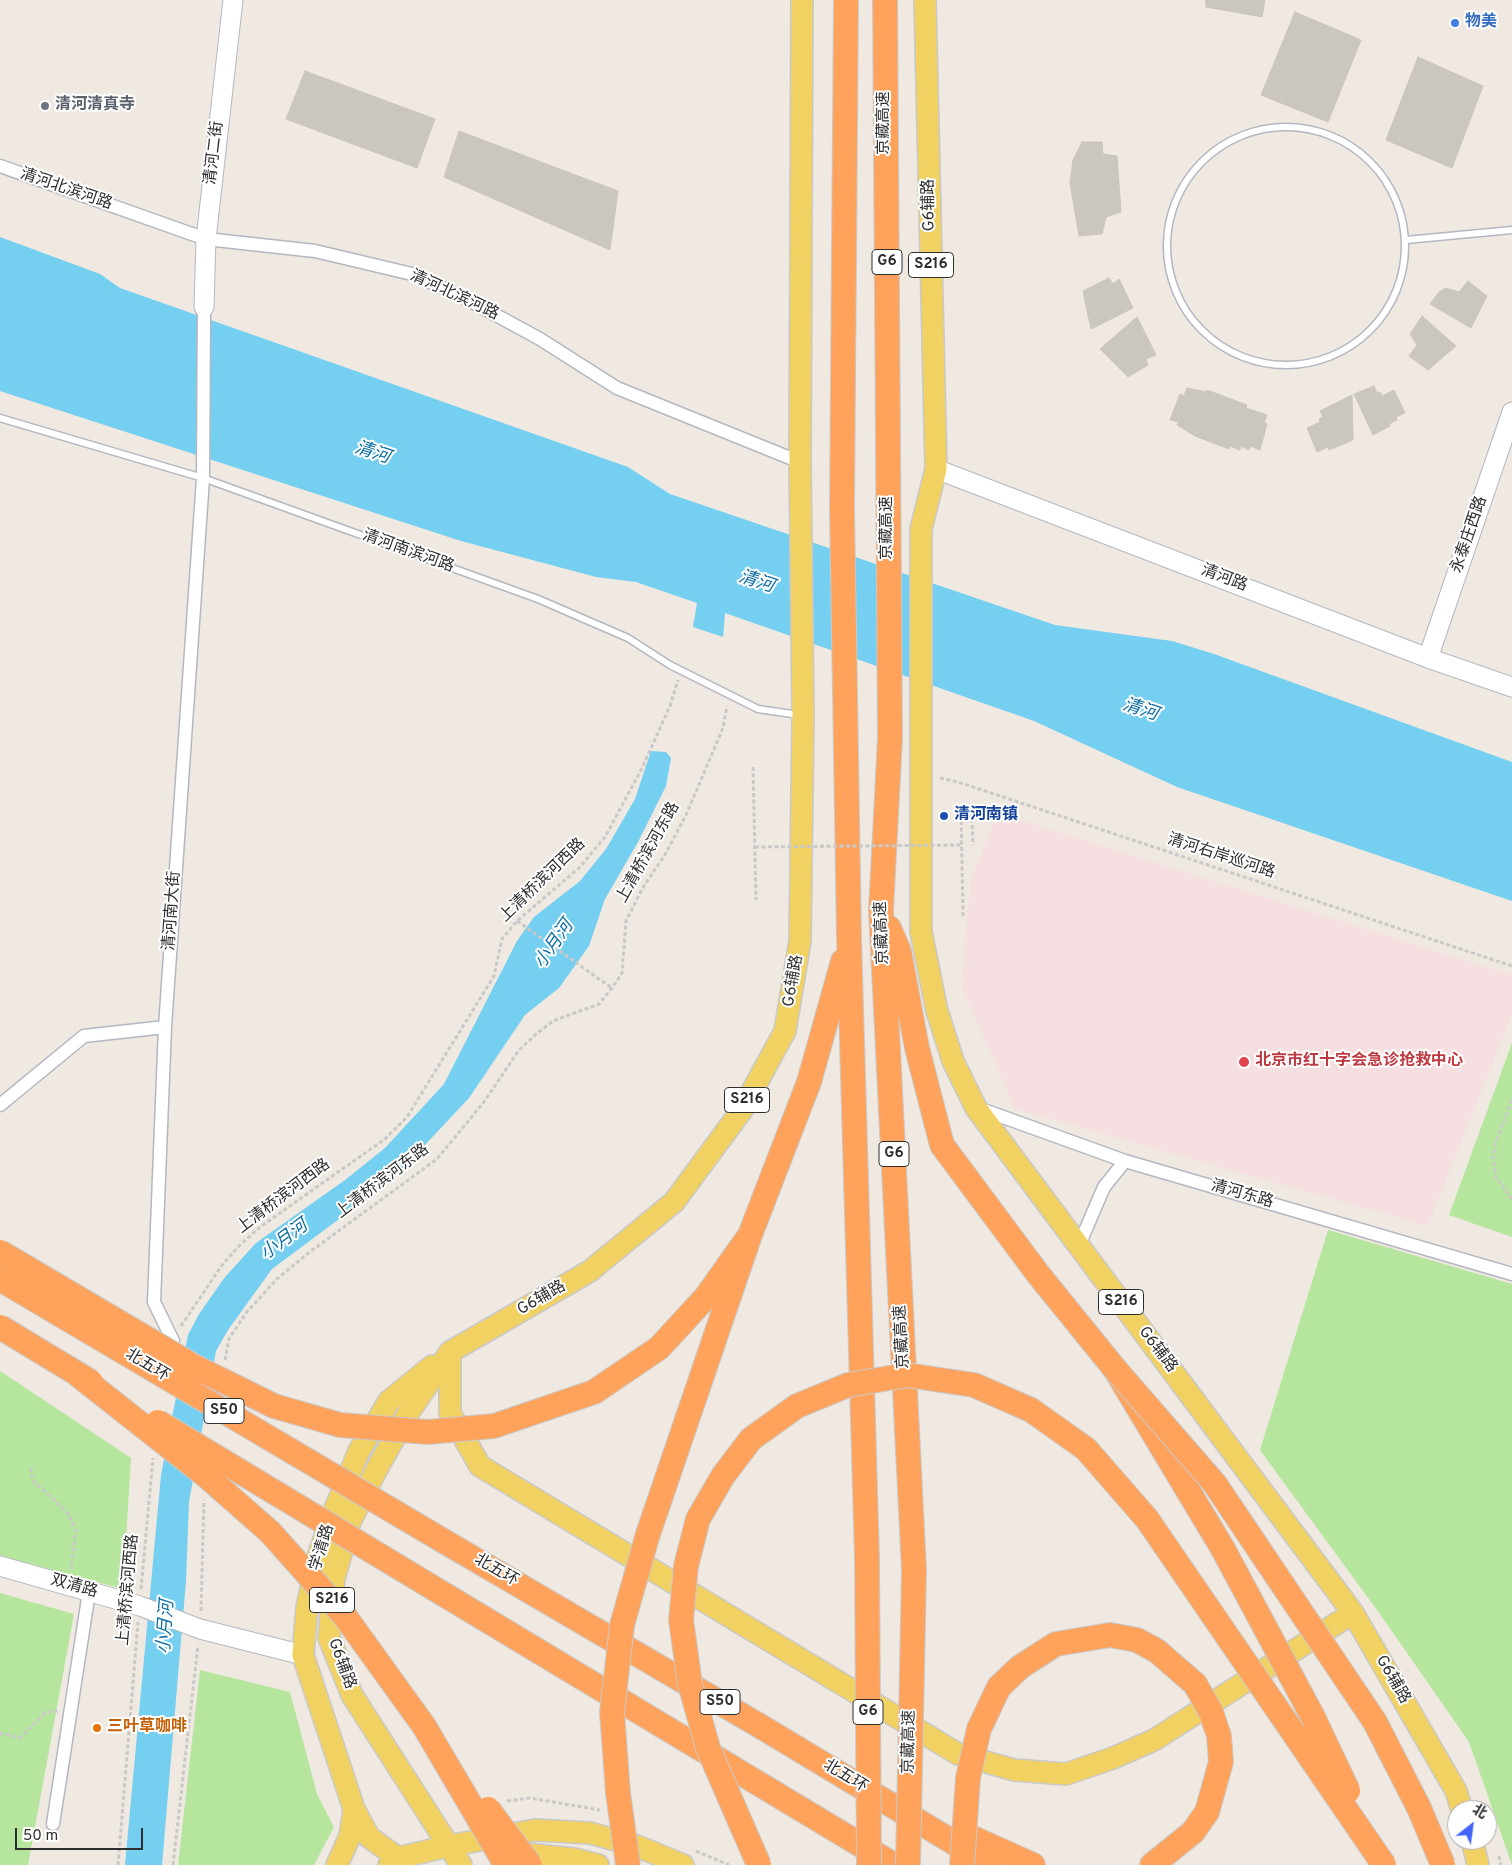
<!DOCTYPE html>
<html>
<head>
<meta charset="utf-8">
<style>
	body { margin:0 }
	#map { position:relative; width:1512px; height:1865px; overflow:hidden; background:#efe9e1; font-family:Overpass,"Noto Sans SC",sans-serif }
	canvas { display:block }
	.north { position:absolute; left:1447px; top:1800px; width:50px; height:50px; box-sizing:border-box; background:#fff; border:1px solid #ababab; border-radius:50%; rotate:30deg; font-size:14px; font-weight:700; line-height:20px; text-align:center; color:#2e2e2e }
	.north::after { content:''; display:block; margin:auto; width:18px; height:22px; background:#4264fb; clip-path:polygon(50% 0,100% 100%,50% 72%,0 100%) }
	.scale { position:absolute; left:15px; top:1828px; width:128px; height:22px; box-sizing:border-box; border:2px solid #2e2e2e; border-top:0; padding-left:6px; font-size:15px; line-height:18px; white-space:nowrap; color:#2e2e2e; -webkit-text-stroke:4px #fff; paint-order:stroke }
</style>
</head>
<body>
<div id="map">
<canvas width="1512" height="1865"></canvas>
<div class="north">北</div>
<div class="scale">50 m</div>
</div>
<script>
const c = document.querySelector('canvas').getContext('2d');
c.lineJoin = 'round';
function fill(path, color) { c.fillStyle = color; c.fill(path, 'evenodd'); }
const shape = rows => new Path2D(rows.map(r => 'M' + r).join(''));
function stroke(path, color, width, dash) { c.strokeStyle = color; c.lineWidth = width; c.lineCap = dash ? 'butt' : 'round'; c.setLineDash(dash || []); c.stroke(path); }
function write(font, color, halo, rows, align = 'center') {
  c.font = font + ' Overpass,"Noto Sans SC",sans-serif'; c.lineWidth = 4; c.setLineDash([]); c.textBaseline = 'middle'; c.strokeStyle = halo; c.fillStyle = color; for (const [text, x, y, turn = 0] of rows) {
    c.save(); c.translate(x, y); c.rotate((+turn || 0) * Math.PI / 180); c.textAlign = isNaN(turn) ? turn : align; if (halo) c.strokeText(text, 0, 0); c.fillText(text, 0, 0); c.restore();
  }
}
const medical = shape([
	[998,813,1512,975,1512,1014,1428,1226,1015,1109,962,988,970,881]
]);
const green = shape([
	[1512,1043,1512,1237,1449,1215],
	[1328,1230,1512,1284,1512,1865,1469,1742,1382,1617,1260,1450],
	[0,1371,131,1458,123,1589,0,1556],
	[0,1593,74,1614,28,1865,0,1865],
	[200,1670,290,1692,317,1794,334,1827,314,1865,178,1865]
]);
const water = shape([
	[0,237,100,274,120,288,628,467,670,494,1055,625,1172,641,1214,654,1512,762,1512,901,1177,787,1034,721,725,613,723,637,693,627,697,603,636,582,596,577,461,541,0,391],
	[651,751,666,752,671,758,666,786,638,842,605,899,589,946,559,988,525,1015,469,1098,393,1179,272,1269,228,1330,216,1351,189,1502,186,1581,162,1865,125,1865,161,1475,188,1335,199,1314,225,1277,256,1243,345,1180,385,1148,444,1084,517,941,534,917,580,881,606,849,635,799]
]);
const building = shape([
	[1206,0,1265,0,1262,17,1206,7,1206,0],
	[1295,12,1361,40,1328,122,1261,95,1295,12],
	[1418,57,1483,86,1452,168,1386,140,1418,57],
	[305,71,435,119,417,168,286,119,305,71],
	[459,131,618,191,610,250,444,177,459,131],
	[1082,142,1102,142,1103,154,1117,156,1121,212,1106,217,1102,234,1079,236,1070,183,1073,160,1082,142],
	[1109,278,1113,284,1119,279,1133,308,1091,329,1083,291,1109,278],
	[1468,281,1487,296,1471,328,1430,304,1439,292,1446,288,1459,292,1468,281],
	[1422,316,1456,346,1428,370,1409,356,1417,345,1410,334,1422,316],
	[1137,317,1156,355,1146,359,1148,365,1128,377,1100,349,1137,317],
	[1374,386,1377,393,1380,392,1382,396,1394,390,1405,413,1396,417,1397,420,1389,424,1390,426,1373,435,1354,394,1374,386],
	[1187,388,1206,392,1207,390,1247,405,1246,408,1267,415,1264,422,1267,424,1260,450,1250,446,1249,450,1241,446,1240,450,1230,446,1229,449,1195,436,1177,425,1179,422,1170,420,1180,394,1184,396,1187,388],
	[1352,395,1353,440,1329,450,1328,447,1317,452,1307,428,1320,422,1319,419,1323,417,1320,411,1352,395]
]);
const path = shape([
	[753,767,756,900],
	[940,778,958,782,1512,966],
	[963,916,961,811,972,811,973,845],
	[517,921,612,988],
	[1512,1100,1495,1145,1493,1159,1496,1177,1512,1199],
	[181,1326,222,1265,239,1246,260,1227,385,1139,407,1117,494,976,502,939,517,921,579,868,605,837,642,768,670,706,678,680],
	[225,1360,229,1339,246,1313,277,1279,307,1254,437,1159,484,1102,519,1050,535,1035,553,1021,599,1004,612,988,622,973,626,921,642,889,666,853,686,815,723,728,727,706],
	[31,1468,32,1480,67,1512,76,1530,71,1569],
	[141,1589,153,1458],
	[201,1611,204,1500],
	[0,1733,20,1738,46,1712,58,1711],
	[507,1801,530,1798,600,1810],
	[696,1851,729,1865],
	[1499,1856,1501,1865],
	[118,1865,138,1622],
	[173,1865,198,1645]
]);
const lane = shape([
	'1167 246a119 119 0 1 1 238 0a119 119 0 1 1-238 0Z',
	[1406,240,1512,230],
	[0,418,203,478,538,599,628,638,670,665,758,709,799,715]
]);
const street = shape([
	[0,166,206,239,315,251,412,274,461,296,540,339,617,388,800,462],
	[0,1105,84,1036,165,1027],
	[978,1108,1125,1161,1512,1274],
	[1079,1245,1104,1187,1125,1161],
	[173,1341,154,1302,165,1027,203,478,204,307],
	[53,1824,89,1592]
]);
const secondary = shape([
	[204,307,206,239,233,0],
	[936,469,1428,658,1512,687],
	[1428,658,1512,412],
	[0,1566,140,1606,200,1629,303,1655]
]);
const primary = shape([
	[925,0,936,469,921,529,921,932,937,1011,953,1061,976,1108,1353,1613,1456,1791,1462,1810],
	[450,1352,450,1413,480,1466,958,1754,1014,1770,1066,1774,1113,1758,1154,1740,1353,1613],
	[354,1809,369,1837,398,1858],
	[1472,1840,1478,1865],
	[508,1852,574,1859,598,1865],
	[337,1865,350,1836,354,1809,303,1655,307,1607,318,1557,334,1511,359,1451,389,1401,432,1366],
	[389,1865,398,1858,448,1846,535,1830,590,1833,637,1846,683,1865],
	[461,1865,352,1695,329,1638,334,1579,350,1522,379,1465,409,1412,450,1352,590,1271,674,1202,742,1110,785,1031,800,941,803,716,800,462,802,0]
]);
const highway = shape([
	[846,0,842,509,849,938,867,1558],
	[885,0,890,738,881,910,914,1570],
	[889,928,899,951,917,1048,942,1145,1038,1274,1115,1369,1223,1549],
	[809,1082,843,961],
	[447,1543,760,1726,991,1865],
	[425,1583,894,1865],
	[979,1729,999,1687,1020,1667,1056,1644,1110,1635,1137,1640,1157,1651,1195,1684],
	[973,1838,1033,1865],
	[1152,1865,1193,1832,1207,1812,1221,1762,1219,1736,1211,1712]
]);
const pathBridge = shape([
	[755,847,962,845]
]);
const highwayBridge = shape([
	[0,1252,195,1367,274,1406,340,1425,428,1432,494,1426,594,1392,659,1348,706,1297,750,1235],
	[0,1279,447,1543],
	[0,1327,91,1382],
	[1115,1369,1215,1484,1375,1722,1419,1808,1443,1865],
	[77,1374,204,1474,270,1532,344,1615,424,1726,506,1865],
	[158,1422,425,1583],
	[1223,1549,1313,1717,1348,1791],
	[867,1558,869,1865],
	[1195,1684,1211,1712],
	[488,1809,530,1865],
	[628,1865,618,1793,612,1712,622,1625,648,1534,750,1235,809,1082],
	[759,1865,708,1748,690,1684,681,1620,686,1566,698,1519,723,1476,751,1439,797,1406,848,1385,907,1375,974,1385,1031,1410,1086,1449,1147,1519,1384,1865],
	[908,1865,914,1570],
	[962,1865,968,1778,979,1729]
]);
const markers = [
	[1455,23,5,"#3f7fe0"],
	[45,106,5,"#6b7280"],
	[944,816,5,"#1a4fb4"],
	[1244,1062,6,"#e0444e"],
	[97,1728,5,"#e8710a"]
];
const shields = [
	[887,262,30],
	[931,265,45],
	[747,1100,45],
	[894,1154,30],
	[1121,1302,45],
	[224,1411,40],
	[332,1600,45],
	[720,1702,40],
	[868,1712,30]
];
const shieldNames = [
	["G6",887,262],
	["S216",931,265],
	["S216",747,1100],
	["G6",894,1154],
	["S216",1121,1302],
	["S50",224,1411],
	["S216",332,1600],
	["S50",720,1702],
	["G6",868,1712]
];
const shopNames = [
	["物美",1465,23]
];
const worshipNames = [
	["清河清真寺",55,106]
];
const streetNames = [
	["京藏高速",885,123,-90],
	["清河二街",215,153,-83],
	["清河北滨河路",66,190,19],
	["G6辅路",930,205,-91],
	["清河北滨河路",454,296,25],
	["京藏高速",888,528,-90],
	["永泰庄西路",1470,535,-71],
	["清河南滨河路",408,552,20],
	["清河路",1224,579,21],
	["上清桥滨河东路",649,853,-61],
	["清河右岸巡河路",1221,857,18],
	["上清桥滨河西路",543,881,-44],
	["清河南大街",173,911,-86],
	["京藏高速",883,933,-92],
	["G6辅路",794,981,-80],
	["上清桥滨河东路",383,1182,-37],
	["清河东路",1242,1195,16],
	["上清桥滨河西路",284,1197,-37],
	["G6辅路",542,1299,-30],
	["京藏高速",903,1337,-93],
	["G6辅路",1157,1350,53],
	["北五环",147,1366,31],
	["学清路",323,1548,-73],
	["北五环",496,1571,30],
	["双清路",74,1587,16],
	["上清桥滨河西路",129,1590,-85],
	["G6辅路",341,1664,70],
	["G6辅路",1392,1680,60],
	["京藏高速",910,1742,-89],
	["北五环",845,1777,31]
];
const transitNames = [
	["清河南镇",954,816]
];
const healthNames = [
	["北京市红十字会急诊抢救中心",1255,1062]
];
const foodNames = [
	["三叶草咖啡",107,1728]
];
const waterNames = [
	["清河",372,454,18],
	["清河",756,583,18],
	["清河",1140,711,18],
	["小月河",555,945,-55],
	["小月河",285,1241,-37],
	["小月河",167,1627,-86]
];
fill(medical, '#f5dfe0');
fill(green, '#b6e59e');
fill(water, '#75cff0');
fill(building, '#cbc7bf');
stroke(building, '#cbc5ba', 1);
stroke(lane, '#b4b7c1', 9);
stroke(street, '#b4b7c1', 15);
stroke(secondary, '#b4b7c1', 21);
stroke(primary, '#c9c9c9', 24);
stroke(highway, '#c9c9c9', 26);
stroke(path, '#c9c9c9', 3, [4, 2.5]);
stroke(lane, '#fff', 6);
stroke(street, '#fff', 12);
stroke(secondary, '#fff', 19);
stroke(primary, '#f2d163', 21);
stroke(highway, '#ffa35c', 24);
stroke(highwayBridge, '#c9c9c9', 26, []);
stroke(pathBridge, '#c9c9c9', 3, [4, 2.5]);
stroke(highwayBridge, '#ffa35c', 24);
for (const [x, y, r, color] of markers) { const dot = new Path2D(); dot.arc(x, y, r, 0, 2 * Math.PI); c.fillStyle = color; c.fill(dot); stroke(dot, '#fff', 2); }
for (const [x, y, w] of shields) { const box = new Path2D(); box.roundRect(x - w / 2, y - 12.5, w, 25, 4); c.fillStyle = '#fff'; c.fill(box); stroke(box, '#2e2e2e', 1); }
write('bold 15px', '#2e2e2e', null, shieldNames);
write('bold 16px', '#366cbe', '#fff', shopNames, 'left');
write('bold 16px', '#5b616d', '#fff', worshipNames, 'left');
write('16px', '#2e2e2e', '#fff', streetNames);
write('bold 16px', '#164399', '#fff', transitNames, 'left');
write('bold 16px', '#be3a42', '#fff', healthNames, 'left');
write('bold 16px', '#c56008', '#fff', foodNames, 'left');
write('italic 18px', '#0d6fa3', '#fff', waterNames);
</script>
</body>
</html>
